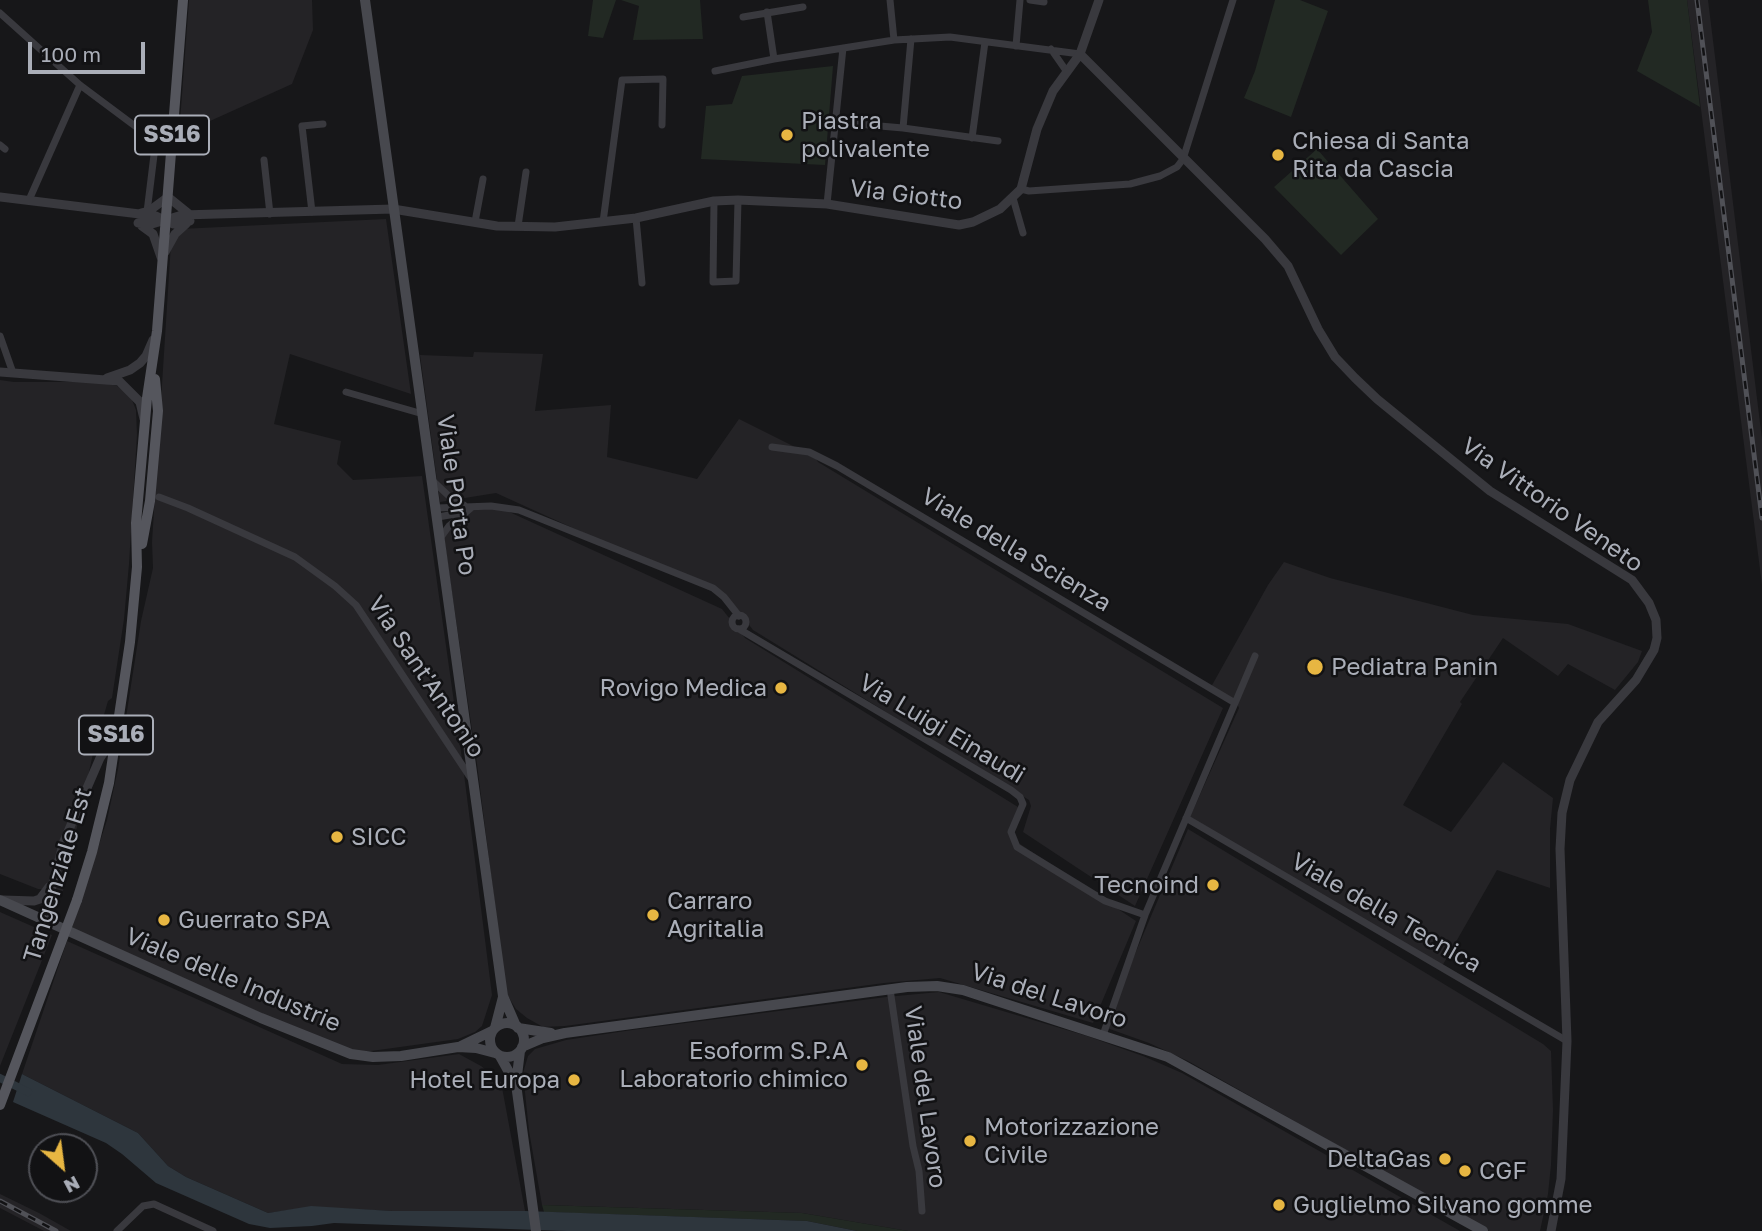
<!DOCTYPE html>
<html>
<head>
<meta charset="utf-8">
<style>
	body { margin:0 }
	#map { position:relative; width:1762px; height:1231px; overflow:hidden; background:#171719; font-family:"Golos Text",sans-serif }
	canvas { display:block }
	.north { position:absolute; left:28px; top:1133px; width:70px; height:70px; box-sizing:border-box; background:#121214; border:2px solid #4f5056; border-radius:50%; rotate:152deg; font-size:19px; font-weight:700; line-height:28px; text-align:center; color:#aaaeb8 }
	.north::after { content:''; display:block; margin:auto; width:24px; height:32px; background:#e7b642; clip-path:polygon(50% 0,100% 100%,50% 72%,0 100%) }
	.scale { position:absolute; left:28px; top:42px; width:117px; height:32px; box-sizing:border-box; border:4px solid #aaaeb8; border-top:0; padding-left:9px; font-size:21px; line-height:24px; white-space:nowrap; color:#aaaeb8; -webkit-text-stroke:5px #121214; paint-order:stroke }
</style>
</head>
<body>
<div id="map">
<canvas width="1762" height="1231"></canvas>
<div class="north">N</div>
<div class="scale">100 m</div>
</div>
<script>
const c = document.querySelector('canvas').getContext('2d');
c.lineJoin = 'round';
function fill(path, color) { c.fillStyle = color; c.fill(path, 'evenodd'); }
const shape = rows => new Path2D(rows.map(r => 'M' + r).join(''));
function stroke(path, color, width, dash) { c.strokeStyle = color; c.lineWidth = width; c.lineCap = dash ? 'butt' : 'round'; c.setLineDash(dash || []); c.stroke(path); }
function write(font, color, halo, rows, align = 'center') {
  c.font = font + ' "Golos Text",sans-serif'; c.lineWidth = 5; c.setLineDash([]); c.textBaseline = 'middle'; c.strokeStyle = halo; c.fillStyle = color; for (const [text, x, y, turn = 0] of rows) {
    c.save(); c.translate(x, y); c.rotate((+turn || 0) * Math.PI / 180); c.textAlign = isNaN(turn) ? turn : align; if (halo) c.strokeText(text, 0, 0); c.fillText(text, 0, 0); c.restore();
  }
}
const built = shape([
	[189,0,312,0,313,30,292,84,179,135],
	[1687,0,1708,0,1719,89,1762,439,1762,585],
	[386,219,411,394,290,354,274,424,341,441,337,464,353,480,422,476,463,766,492,995,482,1026,475,1032,458,1039,364,1052,355,1052,325,1042,72,928,107,820,118,769,141,621,153,568,152,542,171,243,180,229],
	[474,352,543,354,535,411,611,405,607,457,697,479,739,419,815,457,818,462,1223,708,1135,906,1023,832,1031,806,1029,800,753,630,729,599,496,493,440,502,420,355,473,357],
	[0,380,14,382,101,382,117,386,130,395,136,410,137,435,129,564,124,619,112,698,108,701,94,749,63,891,38,889,0,874],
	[494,505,722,609,745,638,1018,807,1010,833,1011,838,1136,921,1093,1023,940,978,884,983,565,1026,543,1027,527,1018,516,1009,506,993,477,764,444,538,448,526,453,518,470,509],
	[1284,562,1330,578,1473,615,1568,624,1642,651,1638,662,1615,690,1568,664,1558,676,1503,638,1460,702,1462,704,1403,805,1451,832,1503,762,1553,798,1550,829,1550,888,1497,870,1441,968,1190,817,1239,708,1237,703,1211,687,1268,585],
	[1188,829,1543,1044,1551,1051,1553,1110,1551,1165,1548,1194,1540,1231,1489,1231,1188,1061,1149,1043,1104,1027],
	[0,912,52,935,0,1066],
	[67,941,342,1064,378,1065,459,1054,481,1066,501,1082,525,1211,392,1211,311,1207,268,1213,186,1177,168,1166,138,1133,22,1074],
	[939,992,1087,1036,1143,1056,1182,1073,1460,1231,908,1231,802,1213,542,1205,529,1131,523,1073,528,1056,535,1049,566,1040,632,1030,886,997],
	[0,1194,39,1213,71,1231,44,1231,0,1208]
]);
const green = shape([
	[593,0,616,0,603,38,588,36],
	[621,0,700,0,703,39,633,40,639,6],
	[1275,0,1300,0,1328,11,1291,117,1244,98,1255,71],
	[1648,0,1687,0,1700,107,1637,71,1652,32],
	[833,66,825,165,701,159,706,106,732,104,742,76],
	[1317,149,1378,219,1341,255,1274,187],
	[542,1205,802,1213,908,1231,857,1231,807,1221,544,1212]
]);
const water = shape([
	[22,1074,138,1133,168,1166,186,1177,268,1213,311,1206,392,1211,525,1211,807,1221,857,1231,567,1231,334,1223,312,1226,270,1228,249,1224,156,1183,122,1154,106,1143,13,1102]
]);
const canal = shape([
	[0,1078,28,1092]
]);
const minor = shape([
	[890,0,894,40],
	[1030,0,1044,2],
	[767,12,774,59],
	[0,13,80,85,151,138,154,155,147,212],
	[743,17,803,7],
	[1016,46,1020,0],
	[1051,49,1067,72],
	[715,71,774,59,894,40,950,37,1080,54],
	[834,122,903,128,998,141],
	[903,128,911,39],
	[972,138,985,42],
	[0,145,5,149],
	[264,160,270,214],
	[1021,189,1029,191,1130,184,1160,176,1177,167,1183,159,1233,0],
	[1013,198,1023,233],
	[29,200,80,85],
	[714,201,713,282,736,281,738,200],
	[827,204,843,48],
	[312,212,302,126,323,124],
	[636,218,642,283],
	[475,222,483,179],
	[603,222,622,80,663,79,662,125],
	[518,226,526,172],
	[0,336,13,373],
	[346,392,423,414],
	[772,447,809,452,837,466,1235,703],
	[434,482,451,498,464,505],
	[159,497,188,508,295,557,335,586,356,605,472,780],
	[437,508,491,506,519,510,713,588,724,597,739,616],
	[438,517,461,513],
	[441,537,449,526,471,508],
	'732 622a7 7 0 1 1 14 0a7 7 0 1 1-14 0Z',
	[739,629,1011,790,1020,797,1023,804,1011,832,1017,847,1105,901,1145,915],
	[1186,818,1567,1041],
	[890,989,913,1146,919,1171,922,1211],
	[1103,1035,1145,915,1255,656],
	[117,1231,143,1206,154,1204,213,1231]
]);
const tertiary = shape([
	[1080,54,1265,239,1288,266,1318,329,1335,357,1355,378,1377,399,1490,491,1632,580,1649,603,1656,620,1657,638,1654,650,1636,680,1598,722,1570,780,1562,813,1560,849,1567,1041,1561,1179,1551,1231],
	[0,197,156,216,173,224,190,221],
	[141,213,149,211,168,197,189,214],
	[138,223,152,224,182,215,393,209,497,226,555,227,636,218,714,201,738,200,827,204,959,225,973,222,1000,209,1021,189,1037,129,1053,91,1080,54,1099,0],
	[142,226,153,234,161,257],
	[165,252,175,234,186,224],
	[0,372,119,381,140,402,144,419],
	[107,378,130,370,140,363,146,356,153,340],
	[3,900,34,901,40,899,49,887],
	[55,925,49,907,49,898,64,841,100,758,115,735]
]);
const secondary = shape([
	[365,0,503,996,516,1026],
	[0,900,261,1018,351,1054,373,1057,401,1056,458,1047,476,1048,495,1053],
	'490 1040a17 17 0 1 1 34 0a17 17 0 1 1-34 0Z',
	[495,1028,503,997],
	[518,1028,551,1033],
	[461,1046,492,1031],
	[522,1047,543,1038,565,1033,907,987,937,986,963,990,1168,1057,1483,1231],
	[520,1051,516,1084,536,1231],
	[500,1056,515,1083]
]);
const primary = shape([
	[142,544,150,501,158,411,155,379],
	[77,900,92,852,109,783,130,642,137,567,136,523,147,398,157,331,183,0]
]);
const rail = shape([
	[1697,0,1762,518],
	[0,1201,56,1231]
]);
const primaryBridge = shape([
	[0,1105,77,900]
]);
const markers = [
	[787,135,7,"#e7b642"],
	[1278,155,7,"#e7b642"],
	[1315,667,9,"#e7b642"],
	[781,688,7,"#e7b642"],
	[337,837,7,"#e7b642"],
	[1213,885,7,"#e7b642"],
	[653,915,7,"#e7b642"],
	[164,920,7,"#e7b642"],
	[862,1065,7,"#e7b642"],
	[574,1080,7,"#e7b642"],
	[970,1141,7,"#e7b642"],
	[1445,1159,7,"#e7b642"],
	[1465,1171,7,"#e7b642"],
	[1279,1205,7,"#e7b642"]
];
const shields = [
	[172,135,74],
	[116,735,74]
];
const shieldNames = [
	["SS16",172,135],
	["SS16",116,735]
];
const poiNames = [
	["Piastra",801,121],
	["polivalente",801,149],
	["Chiesa di Santa",1292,141],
	["Rita da Cascia",1292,169],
	["Pediatra Panin",1331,667],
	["Rovigo Medica",767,688,"right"],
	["SICC",351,837],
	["Tecnoind",1199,885,"right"],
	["Carraro",667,901],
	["Agritalia",667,929],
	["Guerrato SPA",178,920],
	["Esoform S.P.A",848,1051,"right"],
	["Laboratorio chimico",848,1079,"right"],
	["Hotel Europa",560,1080,"right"],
	["Motorizzazione",984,1127],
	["Civile",984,1155],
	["DeltaGas",1431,1159,"right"],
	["CGF",1479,1171],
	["Guglielmo Silvano gomme",1293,1205]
];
const streetNames = [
	["Via Giotto",906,195,7],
	["Viale Porta Po",456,495,82],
	["Via Vittorio Veneto",1552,505,35],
	["Viale della Scienza",1016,550,31],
	["Via Sant'Antonio",426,677,56],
	["Via Luigi Einaudi",942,729,31],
	["Tangenziale Est",58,875,-73],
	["Viale della Tecnica",1386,913,30],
	["Viale delle Industrie",233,980,23],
	["Via del Lavoro",1049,996,18],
	["Viale del Lavoro",925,1097,82]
];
fill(built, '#242326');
fill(green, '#222923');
fill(water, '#2e363d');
stroke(canal, '#2e363d', 8);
stroke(minor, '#39393e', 7);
stroke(tertiary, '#39393e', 9);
stroke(secondary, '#47484e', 10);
stroke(primary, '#55565d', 10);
stroke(rail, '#505157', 5);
stroke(rail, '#121214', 2.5, [8]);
stroke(primaryBridge, '#55565d', 10);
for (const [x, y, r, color] of markers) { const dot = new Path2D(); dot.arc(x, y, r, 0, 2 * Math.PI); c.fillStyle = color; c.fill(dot); stroke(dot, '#121214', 2.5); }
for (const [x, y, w] of shields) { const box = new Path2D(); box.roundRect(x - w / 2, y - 19.5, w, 39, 5); c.fillStyle = '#121214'; c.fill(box); stroke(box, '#aaaeb8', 2); }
write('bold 23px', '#aaaeb8', null, shieldNames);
write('24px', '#aaaeb8', '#121214', poiNames, 'left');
write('24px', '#aaaeb8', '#121214', streetNames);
</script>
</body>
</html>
